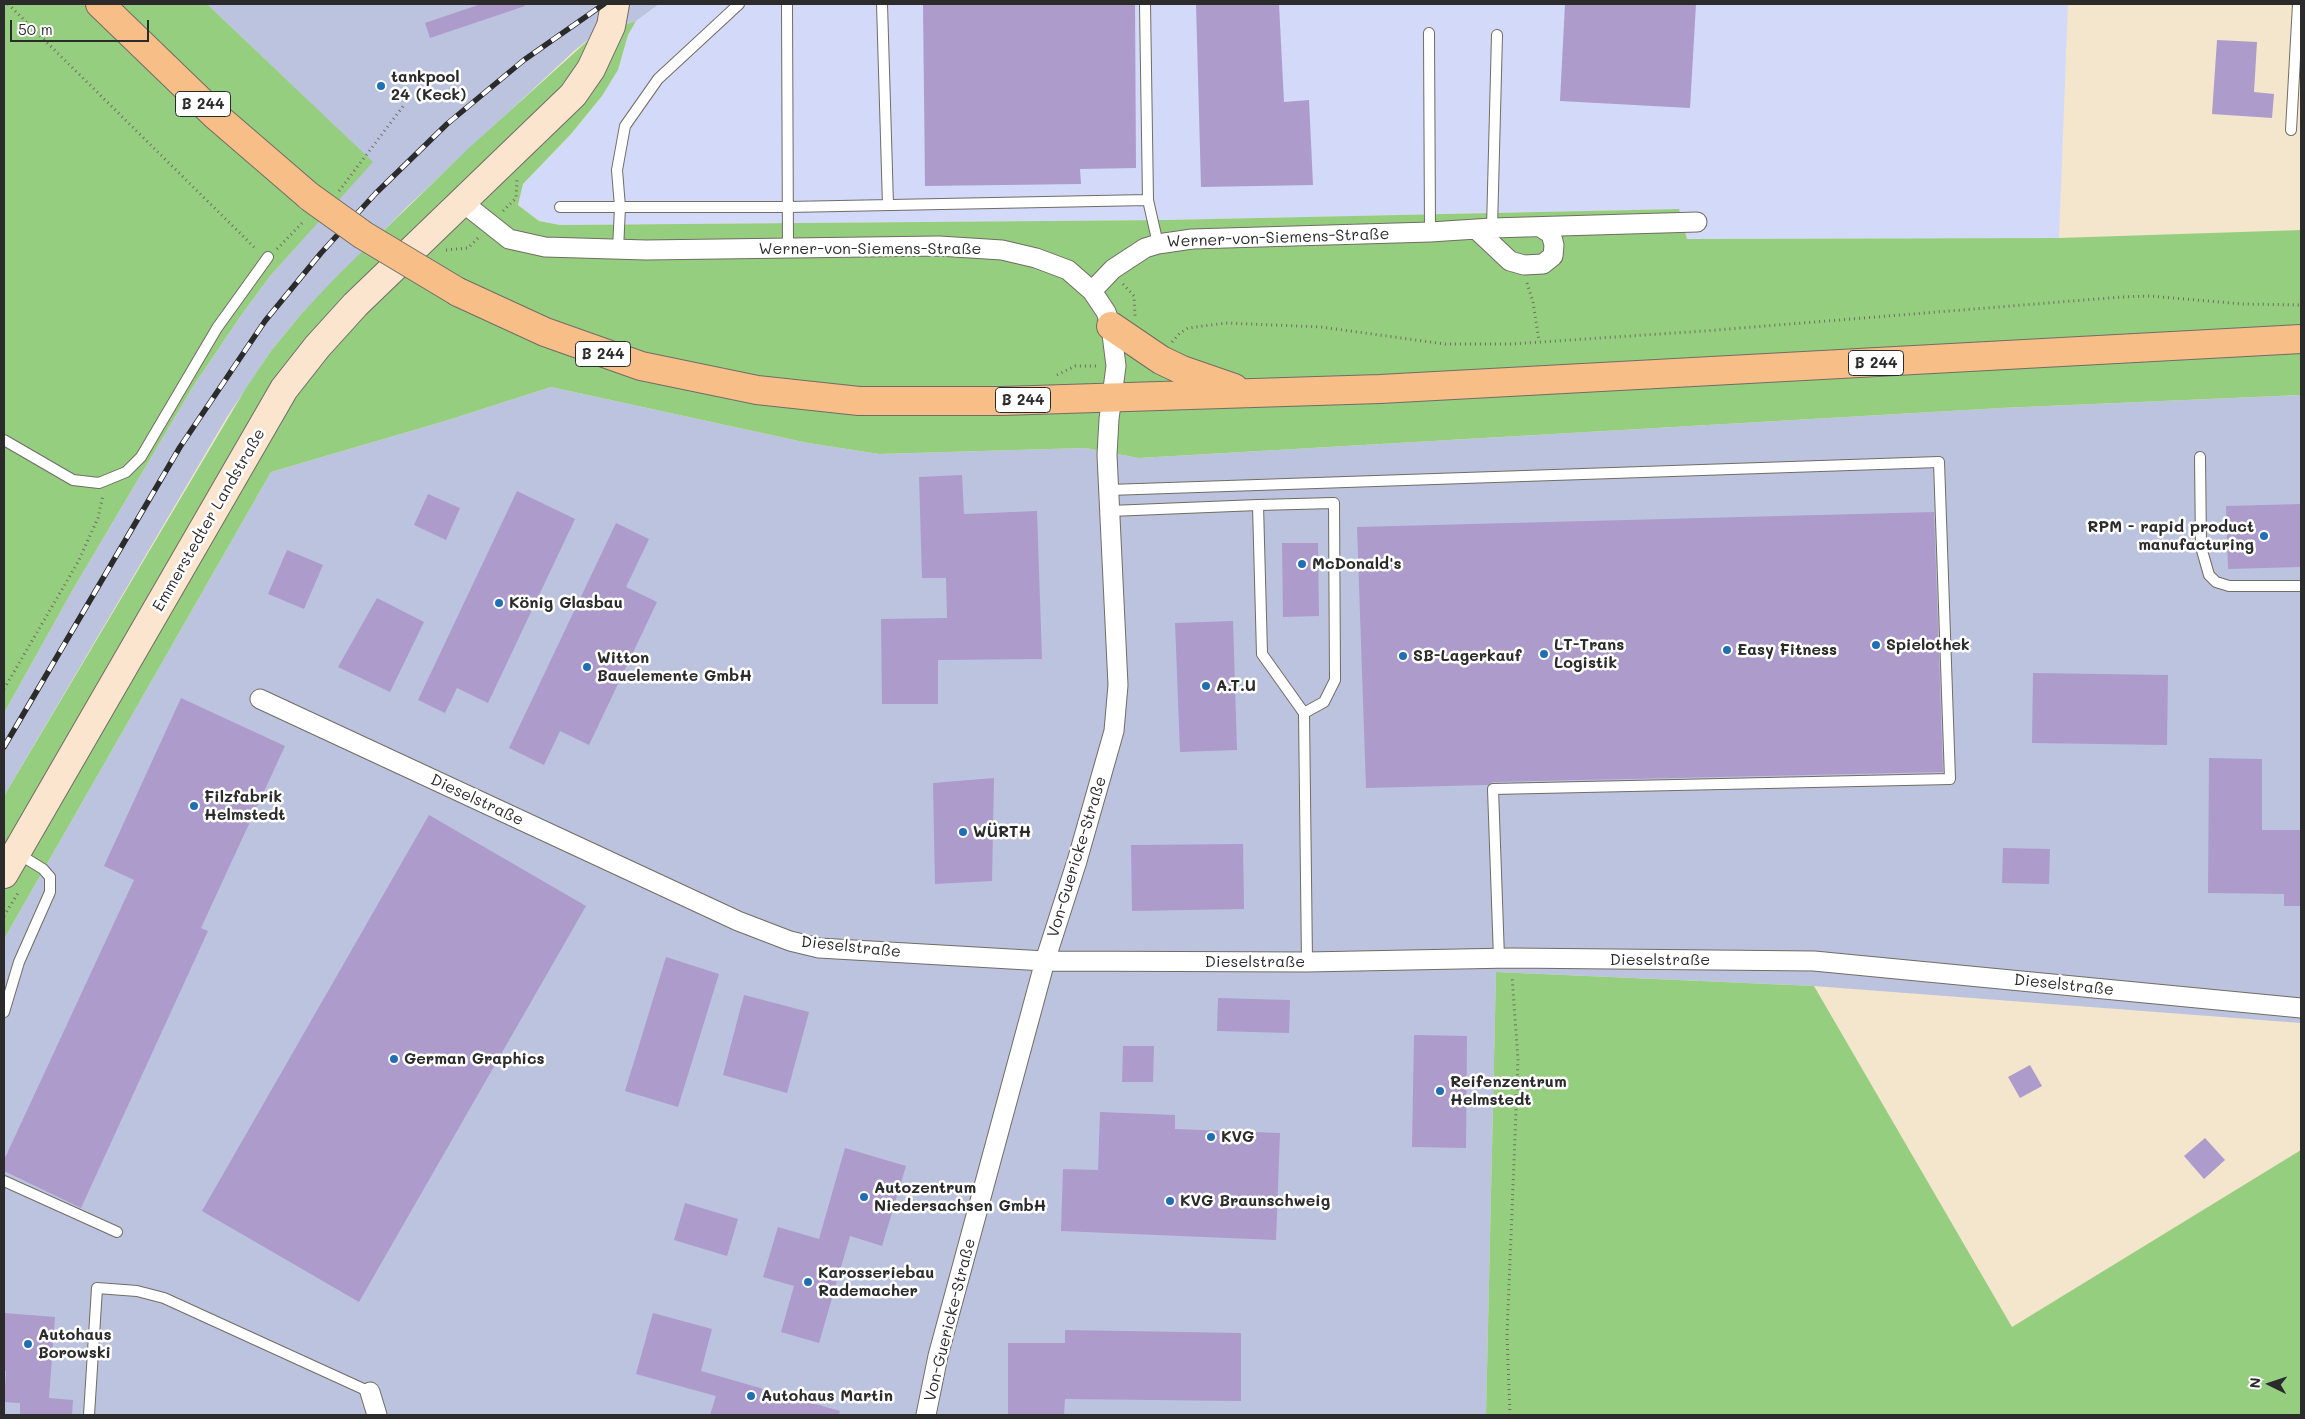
<!DOCTYPE html>
<html>
<head>
<meta charset="utf-8">
<style>
	body { margin:0 }
	#map { position:relative; width:2305px; height:1419px; overflow:hidden; background:#f4e5cd; font-family:Mali,sans-serif }
	canvas { display:block }
	.frame { position:absolute; inset:0; border:5px solid #2b2b2b; pointer-events:none }
	.north { position:absolute; left:2245px; top:1359px; width:50px; height:50px; -webkit-text-stroke:4px #fff; paint-order:stroke; rotate:274deg; font-size:14px; font-weight:700; line-height:20px; text-align:center; color:#2b2b2b }
	.north::after { content:''; display:block; margin:auto; width:18px; height:22px; background:#2b2b2b; clip-path:polygon(50% 0,100% 100%,50% 72%,0 100%) }
	.scale { position:absolute; left:10px; top:20px; width:139px; height:22px; box-sizing:border-box; border:2px solid #2b2b2b; border-top:0; padding-left:6px; font-size:15px; line-height:18px; white-space:nowrap; color:#2b2b2b; -webkit-text-stroke:4px #fff; paint-order:stroke }
</style>
</head>
<body>
<div id="map">
<canvas width="2305" height="1419"></canvas>
<div class="frame"></div>
<div class="north">N</div>
<div class="scale">50 m</div>
</div>
<script>
const c = document.querySelector('canvas').getContext('2d');
c.lineJoin = 'round';
function fill(path, color) { c.fillStyle = color; c.fill(path, 'evenodd'); }
const shape = rows => new Path2D(rows.map(r => 'M' + r).join(''));
function stroke(path, color, width, dash) { c.strokeStyle = color; c.lineWidth = width; c.lineCap = dash ? 'butt' : 'round'; c.setLineDash(dash || []); c.stroke(path); }
function write(font, color, halo, rows, align = 'center') {
  c.font = font + ' Mali,sans-serif'; c.lineWidth = 5; c.setLineDash([]); c.textBaseline = 'middle'; c.strokeStyle = halo; c.fillStyle = color; for (const [text, x, y, turn = 0] of rows) {
    c.save(); c.translate(x, y); c.rotate((+turn || 0) * Math.PI / 180); c.textAlign = isNaN(turn) ? turn : align; if (halo) c.strokeText(text, 0, 0); c.fillText(text, 0, 0); c.restore();
  }
}
const built = shape([
	[659,4,2068,4,2059,238,1687,239,1679,209,1165,220,560,225,539,221,518,205,523,184,571,134,602,96,618,70,628,35,636,21]
]);
const industrial = shape([
	[207,4,659,4,636,21,594,35,574,51,406,208,302,313,271,351,227,417,4,796,4,713,72,591,194,385,240,317,270,276,372,162],
	[551,387,808,443,879,454,1085,448,1139,458,2001,408,2301,395,2301,1023,1814,986,1496,972,1486,1415,4,1415,4,939,271,472,445,421]
]);
const green = shape([
	[4,4,207,4,373,162,270,276,240,317,194,385,72,591,4,713],
	[636,21,628,35,618,70,602,96,571,134,523,184,518,205,539,221,560,225,1165,220,1679,209,1687,239,2059,238,2301,230,2301,395,2001,408,1139,458,1085,448,879,454,808,443,551,387,445,421,271,472,4,939,4,796,246,388,271,351,302,313,340,273,470,147,594,35],
	[1496,972,1814,986,2012,1327,2301,1150,2301,1415,1486,1415]
]);
const building = shape([
	[481,4,524,4,525,6,430,38,425,23],
	[923,4,1135,4,1136,168,1080,169,1081,184,925,186],
	[1196,4,1279,4,1284,102,1309,100,1313,185,1201,187],
	[1565,4,1696,4,1690,108,1560,101],
	[2217,40,2257,42,2254,92,2274,94,2272,118,2212,114],
	[962,475,964,514,1037,511,1042,659,938,660,938,704,882,704,881,619,947,618,946,578,922,578,919,477],
	[517,491,575,519,488,703,457,688,445,713,418,700],
	[428,494,460,508,446,540,414,525],
	[2301,504,2301,567,2228,569,2226,506],
	[1934,512,1943,772,1493,782,1488,785,1366,788,1357,527],
	[616,523,649,539,626,587,657,602,589,745,560,731,544,765,509,748],
	[1282,543,1318,543,1319,616,1283,617],
	[287,550,323,565,304,609,268,594],
	[377,598,424,622,390,692,338,667],
	[1233,621,1237,750,1180,752,1175,623],
	[2033,673,2168,675,2167,745,2032,743],
	[181,698,285,746,201,928,208,931,81,1208,4,1171,4,1160,134,880,104,866],
	[2209,758,2262,759,2262,830,2301,830,2301,906,2284,906,2284,894,2208,893],
	[994,778,992,881,935,884,933,783],
	[429,815,586,906,359,1302,202,1211],
	[1243,844,1244,909,1132,911,1131,845],
	[2003,848,2050,849,2049,884,2002,883],
	[666,957,719,974,678,1107,625,1091],
	[744,995,809,1012,787,1093,723,1075],
	[1218,998,1290,1000,1289,1033,1217,1031],
	[1414,1035,1467,1036,1466,1148,1412,1147],
	[1123,1046,1154,1046,1153,1082,1122,1082],
	[2030,1065,2042,1086,2020,1098,2008,1077],
	[1100,1112,1175,1115,1175,1129,1280,1133,1276,1240,1061,1231,1063,1169,1098,1170],
	[2205,1138,2225,1160,2204,1179,2184,1156],
	[845,1148,906,1166,882,1246,850,1236,819,1343,781,1332,794,1286,763,1277,778,1227,819,1239],
	[685,1203,738,1219,727,1256,674,1240],
	[4,1313,55,1317,49,1398,73,1400,72,1415,20,1415,20,1403,4,1402,6,1371,4,1371],
	[653,1313,712,1329,701,1371,840,1411,839,1415,710,1415,716,1396,636,1374],
	[1065,1330,1241,1333,1241,1401,1065,1399,1064,1415,1008,1415,1008,1343,1065,1343]
]);
const path = shape([
	[8,4,256,249],
	[339,191,404,105],
	[503,211,516,198,517,180],
	[277,249,304,221],
	[446,250,468,248,478,238],
	[1527,283,1533,302,1539,341],
	[1123,284,1134,296,1135,316],
	[1172,342,1180,333,1188,328,1226,323,1321,327,1445,344,1511,344,1704,331,2121,297,2150,296,2243,304,2301,305],
	[1057,375,1075,366,1098,366],
	[4,689,78,562,98,518,103,495],
	[4,916,18,893],
	[1510,1415,1507,1336,1518,1060,1512,976]
]);
const service = shape([
	[787,4,788,249],
	[882,4,888,205],
	[1145,4,1148,200,1158,244],
	[1429,33,1430,232],
	[2291,130,2298,4],
	[560,207,788,207,1148,200],
	[1492,228,1497,35],
	[618,250,620,207,617,170,625,126,658,79,739,4],
	[4,440,73,480,99,483,126,472,141,457,217,328,268,257],
	[2200,457,2201,547,2209,575,2216,582,2229,586,2301,586],
	[1109,490,1939,462,1950,779,1493,789,1499,958],
	[1258,505,1334,503,1335,680,1324,702,1304,713],
	[1110,511,1258,505,1262,654,1304,713,1307,962],
	[4,1012,19,962,50,892,50,877,43,869,17,853],
	[4,1181,117,1232],
	[89,1415,97,1288,137,1291,164,1298,370,1392]
]);
const minor = shape([
	[461,201,509,239,545,247,646,250,939,246,1002,250,1036,258,1068,270,1092,291,1106,312,1111,326,1116,366,1109,419,1107,455,1118,685,1114,731,1077,861,1045,961,938,1356,926,1415],
	[1477,230,1510,261,1524,265,1543,264,1553,256,1554,245,1551,234,1540,227],
	[1092,291,1113,269,1145,248,1158,244,1192,239,1430,232,1492,228,1697,222],
	[260,699,738,921,790,941,819,948,1045,961,1307,962,1511,958,1814,961,2301,1008],
	[370,1392,377,1415]
]);
const secondary = shape([
	[4,874,284,389,317,347,355,305,573,95,591,69,611,26,615,4]
]);
const primary = shape([
	[100,4,216,116,310,197],
	[458,292,545,332,641,366,757,390,859,401,1002,401,1380,389,2301,339],
	[1111,326,1161,360,1182,370,1234,388]
]);
const rail = shape([
	[4,747,180,447,265,321,321,253,376,193,447,124,524,60,604,4]
]);
const primaryBridge = shape([
	[310,197,363,235,458,292]
]);
const markers = [
	[381,86,5,"#1f6fb2"],
	[2264,536,5,"#1f6fb2"],
	[1302,564,5,"#1f6fb2"],
	[499,603,5,"#1f6fb2"],
	[1876,645,5,"#1f6fb2"],
	[1727,650,5,"#1f6fb2"],
	[1544,654,5,"#1f6fb2"],
	[1403,656,5,"#1f6fb2"],
	[587,667,5,"#1f6fb2"],
	[1206,686,5,"#1f6fb2"],
	[194,806,5,"#1f6fb2"],
	[963,832,5,"#1f6fb2"],
	[394,1059,5,"#1f6fb2"],
	[1440,1091,5,"#1f6fb2"],
	[1211,1137,5,"#1f6fb2"],
	[864,1197,5,"#1f6fb2"],
	[1170,1201,5,"#1f6fb2"],
	[808,1282,5,"#1f6fb2"],
	[28,1344,5,"#1f6fb2"],
	[751,1396,5,"#1f6fb2"]
];
const shields = [
	[203,104,55],
	[603,354,55],
	[1876,363,55],
	[1023,400,55]
];
const shieldNames = [
	["B 244",203,104],
	["B 244",603,354],
	["B 244",1876,363],
	["B 244",1023,400]
];
const poiNames = [
	["tankpool",391,77],
	["24 (Keck)",391,95],
	["RPM - rapid product",2254,527,"right"],
	["manufacturing",2254,545,"right"],
	["McDonald's",1312,564],
	["König Glasbau",509,603],
	["LT-Trans",1554,645],
	["Logistik",1554,663],
	["Spielothek",1886,645],
	["Easy Fitness",1737,650],
	["SB-Lagerkauf",1413,656],
	["Witton",597,658],
	["Bauelemente GmbH",597,676],
	["A.T.U",1216,686],
	["Filzfabrik",204,797],
	["Helmstedt",204,815],
	["WÜRTH",973,832],
	["German Graphics",404,1059],
	["Reifenzentrum",1450,1082],
	["Helmstedt",1450,1100],
	["KVG",1221,1137],
	["Autozentrum",874,1188],
	["Niedersachsen GmbH",874,1206],
	["KVG Braunschweig",1180,1201],
	["Karosseriebau",818,1273],
	["Rademacher",818,1291],
	["Autohaus",38,1335],
	["Borowski",38,1353],
	["Autohaus Martin",761,1396]
];
const streetNames = [
	["Werner-von-Siemens-Straße",1278,238,-2],
	["Werner-von-Siemens-Straße",870,249],
	["Emmerstedter Landstraße",209,520,-60],
	["Dieselstraße",477,800,25],
	["Von-Guericke-Straße",1077,857,-73],
	["Dieselstraße",851,947,6],
	["Dieselstraße",1660,960],
	["Dieselstraße",1255,962],
	["Dieselstraße",2064,985,6],
	["Von-Guericke-Straße",950,1320,-76]
];
fill(built, '#d3d9f9');
fill(industrial, '#bcc3de');
fill(green, '#96ce80');
fill(building, '#ad9bcb');
stroke(service, '#716c64', 12);
stroke(minor, '#716c64', 21);
stroke(secondary, '#716c64', 30);
stroke(primary, '#716c64', 30);
stroke(path, '#716c64', 3, [1, 4]);
stroke(service, '#fff', 10);
stroke(minor, '#fff', 19);
stroke(secondary, '#fce5cf', 28);
stroke(primary, '#f7be88', 28);
stroke(rail, '#2b2b2b', 5.5);
stroke(rail, '#fff', 4, [11]);
stroke(primaryBridge, '#716c64', 30, []);
stroke(primaryBridge, '#f7be88', 28);
for (const [x, y, r, color] of markers) { const dot = new Path2D(); dot.arc(x, y, r, 0, 2 * Math.PI); c.fillStyle = color; c.fill(dot); stroke(dot, '#fff', 2); }
for (const [x, y, w] of shields) { const box = new Path2D(); box.roundRect(x - w / 2, y - 12.5, w, 25, 4); c.fillStyle = '#fff'; c.fill(box); stroke(box, '#2b2b2b', 1); }
write('bold 15px', '#2b2b2b', null, shieldNames);
write('bold 16px', '#2b2b2b', '#fff', poiNames, 'left');
write('16px', '#2b2b2b', '#fff', streetNames);
</script>
</body>
</html>
